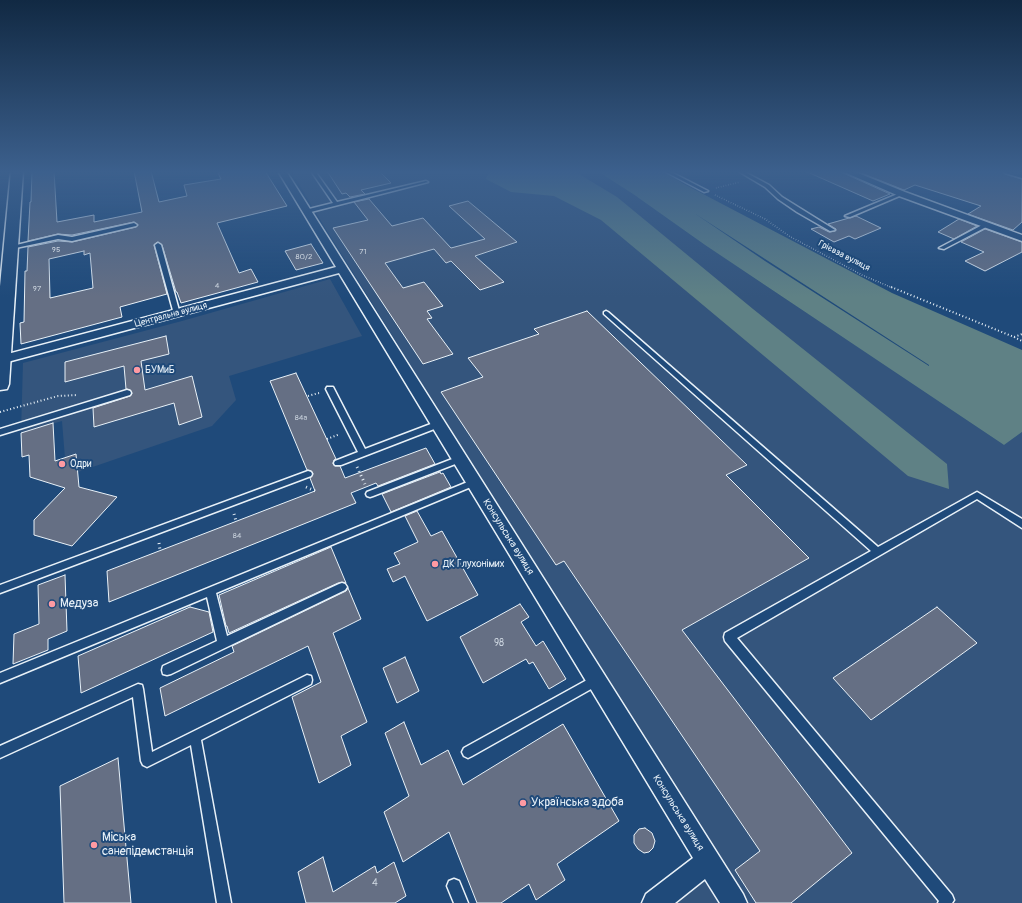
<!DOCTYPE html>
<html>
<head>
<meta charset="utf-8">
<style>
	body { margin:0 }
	canvas { display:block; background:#1f4a7a }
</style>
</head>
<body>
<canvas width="1022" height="903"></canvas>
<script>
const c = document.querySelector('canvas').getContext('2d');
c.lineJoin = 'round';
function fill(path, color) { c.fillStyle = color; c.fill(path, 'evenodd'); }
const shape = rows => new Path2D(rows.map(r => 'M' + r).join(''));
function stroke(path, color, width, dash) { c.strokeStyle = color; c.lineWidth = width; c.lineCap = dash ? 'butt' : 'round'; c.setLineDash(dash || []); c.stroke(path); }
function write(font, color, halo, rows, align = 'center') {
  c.font = font + ' Pangolin,sans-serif'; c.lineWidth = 4; c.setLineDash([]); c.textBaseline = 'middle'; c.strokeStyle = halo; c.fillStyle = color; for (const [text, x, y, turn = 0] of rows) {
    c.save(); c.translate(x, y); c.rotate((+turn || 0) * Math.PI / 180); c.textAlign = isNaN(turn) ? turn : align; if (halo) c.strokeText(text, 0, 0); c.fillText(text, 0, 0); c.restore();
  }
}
const built = shape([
	[291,171,597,171,633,194,705,245,1004,445,1022,432,1022,903,672,903,724,862,486,486,327,231],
	[330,279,362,336,229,376,236,400,212,426,78,472,65,458,62,421,21,433,23,363,182,321]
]);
const green = shape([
	[489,171,574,171,617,197,753,309,947,464,949,489,908,476,601,220,554,196,511,192,486,179],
	[597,171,662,171,684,184,892,293,1022,350,1022,432,1004,445,705,245,633,194],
	[694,213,929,365,929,366,765,261]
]);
const building = shape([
	[32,171,54,171,57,222,94,215,94,222,142,212,134,171,151,171,159,202,187,196,184,185,221,179,218,173,229,171,265,171,287,206,217,223,239,273,251,269,258,282,181,303,177,292,176,292,162,245,157,242,154,245,167,294,120,307,122,317,21,344,20,323,24,322,25,271,27,271,28,247,58,241,72,242,136,227,138,225,134,222,72,235,58,234,28,241,30,202,31,202,32,171],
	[84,251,84,255,90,253,93,288,50,298,49,259,84,251],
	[327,171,379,171,391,183,361,190,365,194,350,197,346,193,342,194,327,171],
	[805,171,841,171,841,172,890,194,873,201,805,171],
	[856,171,1003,171,1005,174,1022,179,1022,222,1013,230,968,214,981,206,915,185,904,190,856,171],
	[369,199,392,226,423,218,451,248,485,239,449,206,468,201,517,242,475,256,504,282,480,290,451,261,446,263,434,249,385,263,403,288,424,282,443,306,427,311,432,318,427,319,453,354,423,364,333,228,368,220,354,202,369,199],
	[856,216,881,228,855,239,849,236,834,242,811,229,819,227,829,232,835,231,836,229,828,224,856,216],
	[959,219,977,226,954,239,938,232,959,219],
	[985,229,1022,242,1022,252,985,271,965,261,984,252,961,242,985,229],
	[311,244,323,263,296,270,285,251,311,244],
	[587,311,747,465,726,475,809,558,682,630,852,853,791,903,756,903,735,870,760,851,564,561,556,565,441,392,483,377,468,358,539,334,534,329,587,311],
	[166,336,169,354,141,361,145,390,192,376,202,417,179,425,174,403,94,427,93,408,130,396,132,394,130,390,126,389,124,366,65,382,65,362,166,336],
	[296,373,336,459,334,460,333,464,335,466,340,466,345,478,426,448,435,464,378,486,376,483,351,493,356,503,109,602,107,571,315,491,310,478,313,473,311,471,307,470,270,381,296,373],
	[53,423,55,461,76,454,79,487,117,497,72,546,34,535,34,520,65,488,30,477,29,455,22,457,21,433,53,423],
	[440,472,441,474,443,473,451,487,391,512,382,494,440,472],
	[417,511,431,536,442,531,478,595,427,621,405,576,393,582,387,569,400,564,394,553,418,542,405,516,417,511],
	[331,547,346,583,338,583,229,633,227,626,226,626,219,595,331,547],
	[65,575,67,631,48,639,48,650,13,664,14,634,39,624,38,585,65,575],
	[348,588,361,619,333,633,367,722,341,736,351,765,319,783,292,697,321,682,308,646,165,716,160,688,234,652,232,646,346,591,348,588],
	[520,604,529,617,521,622,536,646,543,641,566,679,549,689,533,662,529,664,526,659,483,683,460,637,520,604],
	[190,607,209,612,213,632,81,693,78,656,190,607],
	[937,607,977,643,871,720,833,678,937,607],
	[405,657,419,691,397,703,383,668,405,657],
	[404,722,421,765,448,750,463,785,563,724,619,821,557,864,565,880,536,900,529,884,501,903,477,903,449,832,403,862,384,812,409,796,385,733,404,722],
	[118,758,131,903,64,903,60,786,118,758],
	[645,828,652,833,655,841,653,848,649,852,644,853,638,849,634,843,634,835,639,829,645,828],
	[323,857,333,892,375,866,377,873,394,862,406,896,395,903,306,903,298,872,323,857]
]);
const pathFar2 = shape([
	[716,188,740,182],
	[715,195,765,219,789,236,862,275,893,288]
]);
const pathFar1 = shape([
	[891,287,1014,337,1022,334],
	[1014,337,1022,341],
	[308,396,319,393],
	[0,412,58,396,78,395],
	[327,439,340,434]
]);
const path = shape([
	[357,467,365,484],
	[306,487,315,491],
	[234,514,236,521],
	[159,543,160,550]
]);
const lane = shape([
	[311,171,315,171,337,202,426,181,428,182,307,213,305,212,305,210,333,203,311,171],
	[664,171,669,171,708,191,704,192,664,171],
	[738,171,743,171,769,185,782,197,835,230,830,231,797,212,778,199,765,187,738,171],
	[900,193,904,194,850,217,845,216,900,193],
	[134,223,137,225,136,226,72,241,58,239,11,249,8,247,58,235,72,237,134,223],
	[986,223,989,225,988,226,944,249,939,248,986,223],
	[158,243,161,245,180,314,179,315,177,316,174,314,155,245,158,243],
	[606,311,608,312,878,547,977,492,1022,519,1022,528,977,499,737,638,952,895,954,900,952,903,938,903,939,901,725,641,724,637,725,633,871,551,604,314,604,312,606,311],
	[327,387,333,387,365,449,436,422,442,422,443,424,442,426,341,465,335,465,334,463,335,461,358,452,326,389,327,387],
	[127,390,130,391,131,393,130,395,0,435,0,429,127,390],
	[460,456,463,457,464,459,463,461,373,496,370,497,367,496,366,494,367,492,460,456],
	[308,471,311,472,312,474,311,476,0,593,0,585,308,471],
	[475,479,478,480,479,482,478,484,216,593,227,636,339,584,342,583,345,584,347,587,345,590,171,674,167,675,163,674,162,670,163,666,217,641,207,597,0,683,0,673,475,479],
	[307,675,311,676,312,680,311,684,201,740,231,903,217,903,191,745,147,767,143,765,141,761,133,697,0,758,0,746,138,684,142,685,143,689,152,752,307,675],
	[596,675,600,676,601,680,600,684,472,756,468,758,464,756,462,752,464,748,596,675],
	[454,879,459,881,468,903,454,903,447,886,449,881,454,879]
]);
const street = shape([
	[278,171,286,171,743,894,747,903,720,903,705,879,675,903,642,903,646,894,693,858,339,273,0,364,0,356,336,267,278,171],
	[842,171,853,171,905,192,1022,235,1022,241,899,196,842,171],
	[1004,171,1016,171,1022,172,1022,178,1005,173,1004,171]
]);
const secondary = shape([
	[11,171,23,171,9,384,7,389,0,390,0,286,11,171]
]);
const markers = [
	[137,370,4,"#ff9aa2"],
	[62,464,4,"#ff9aa2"],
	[435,564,4,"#ff9aa2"],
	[52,604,4,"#ff9aa2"],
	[523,803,4,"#ff9aa2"],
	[94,845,4,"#ff9aa2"]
];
const numberNames = [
	["95",56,250],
	["71",363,252],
	["80/2",304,257],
	["4",217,286],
	["97",37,289],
	["84а",301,418],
	["84",237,536]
];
const farStreetnames = [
	["Грієвза вулиця",844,256,27],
	["Центральна вулиця",171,315,-15]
];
const poiNames = [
	["БУМиБ",145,370],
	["Одри",70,464],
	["ДК Глухонімих",443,564]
];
const streetNames = [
	["Консульська вулиця",508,537,58],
	["Консульська вулиця",678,813,58]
];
const nearNumbernames = [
	["98",499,643],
	["4",375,883]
];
const nearPoinames = [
	["Медуза",60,604],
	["Українська здоба",531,803],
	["Міська",102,838],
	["санепідемстанція",102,852]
];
fill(built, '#34557d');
fill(green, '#5f8185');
fill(building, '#656f84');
stroke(building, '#e8f1f8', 1);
stroke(lane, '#e8f1f8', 3);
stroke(street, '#e8f1f8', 3);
stroke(secondary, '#e8f1f8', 3);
stroke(pathFar2, '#e8f1f8', 1.5, [0.5, 2]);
stroke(pathFar1, '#e8f1f8', 2, [1, 2.5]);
stroke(path, '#e8f1f8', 3, [1, 3.5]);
fill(lane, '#1f4a7a');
fill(street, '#1f4a7a');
fill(secondary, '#1f4a7a');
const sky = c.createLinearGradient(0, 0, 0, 297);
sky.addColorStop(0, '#112943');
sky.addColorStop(0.58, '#3c608d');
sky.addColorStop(1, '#3c608d00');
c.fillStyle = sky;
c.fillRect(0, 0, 1022, 297);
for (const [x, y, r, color] of markers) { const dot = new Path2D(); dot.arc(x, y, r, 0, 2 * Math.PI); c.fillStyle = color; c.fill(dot); stroke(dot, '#1f4a7a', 1.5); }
write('8px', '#c7d0db', null, numberNames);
write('9px', '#e8f1f8', '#1f4a7a', farStreetnames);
write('10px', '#e8f1f8', '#1f4a7a', poiNames, 'left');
write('10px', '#e8f1f8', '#1f4a7a', streetNames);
write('10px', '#c7d0db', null, nearNumbernames);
write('12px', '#e8f1f8', '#1f4a7a', nearPoinames, 'left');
</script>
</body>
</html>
